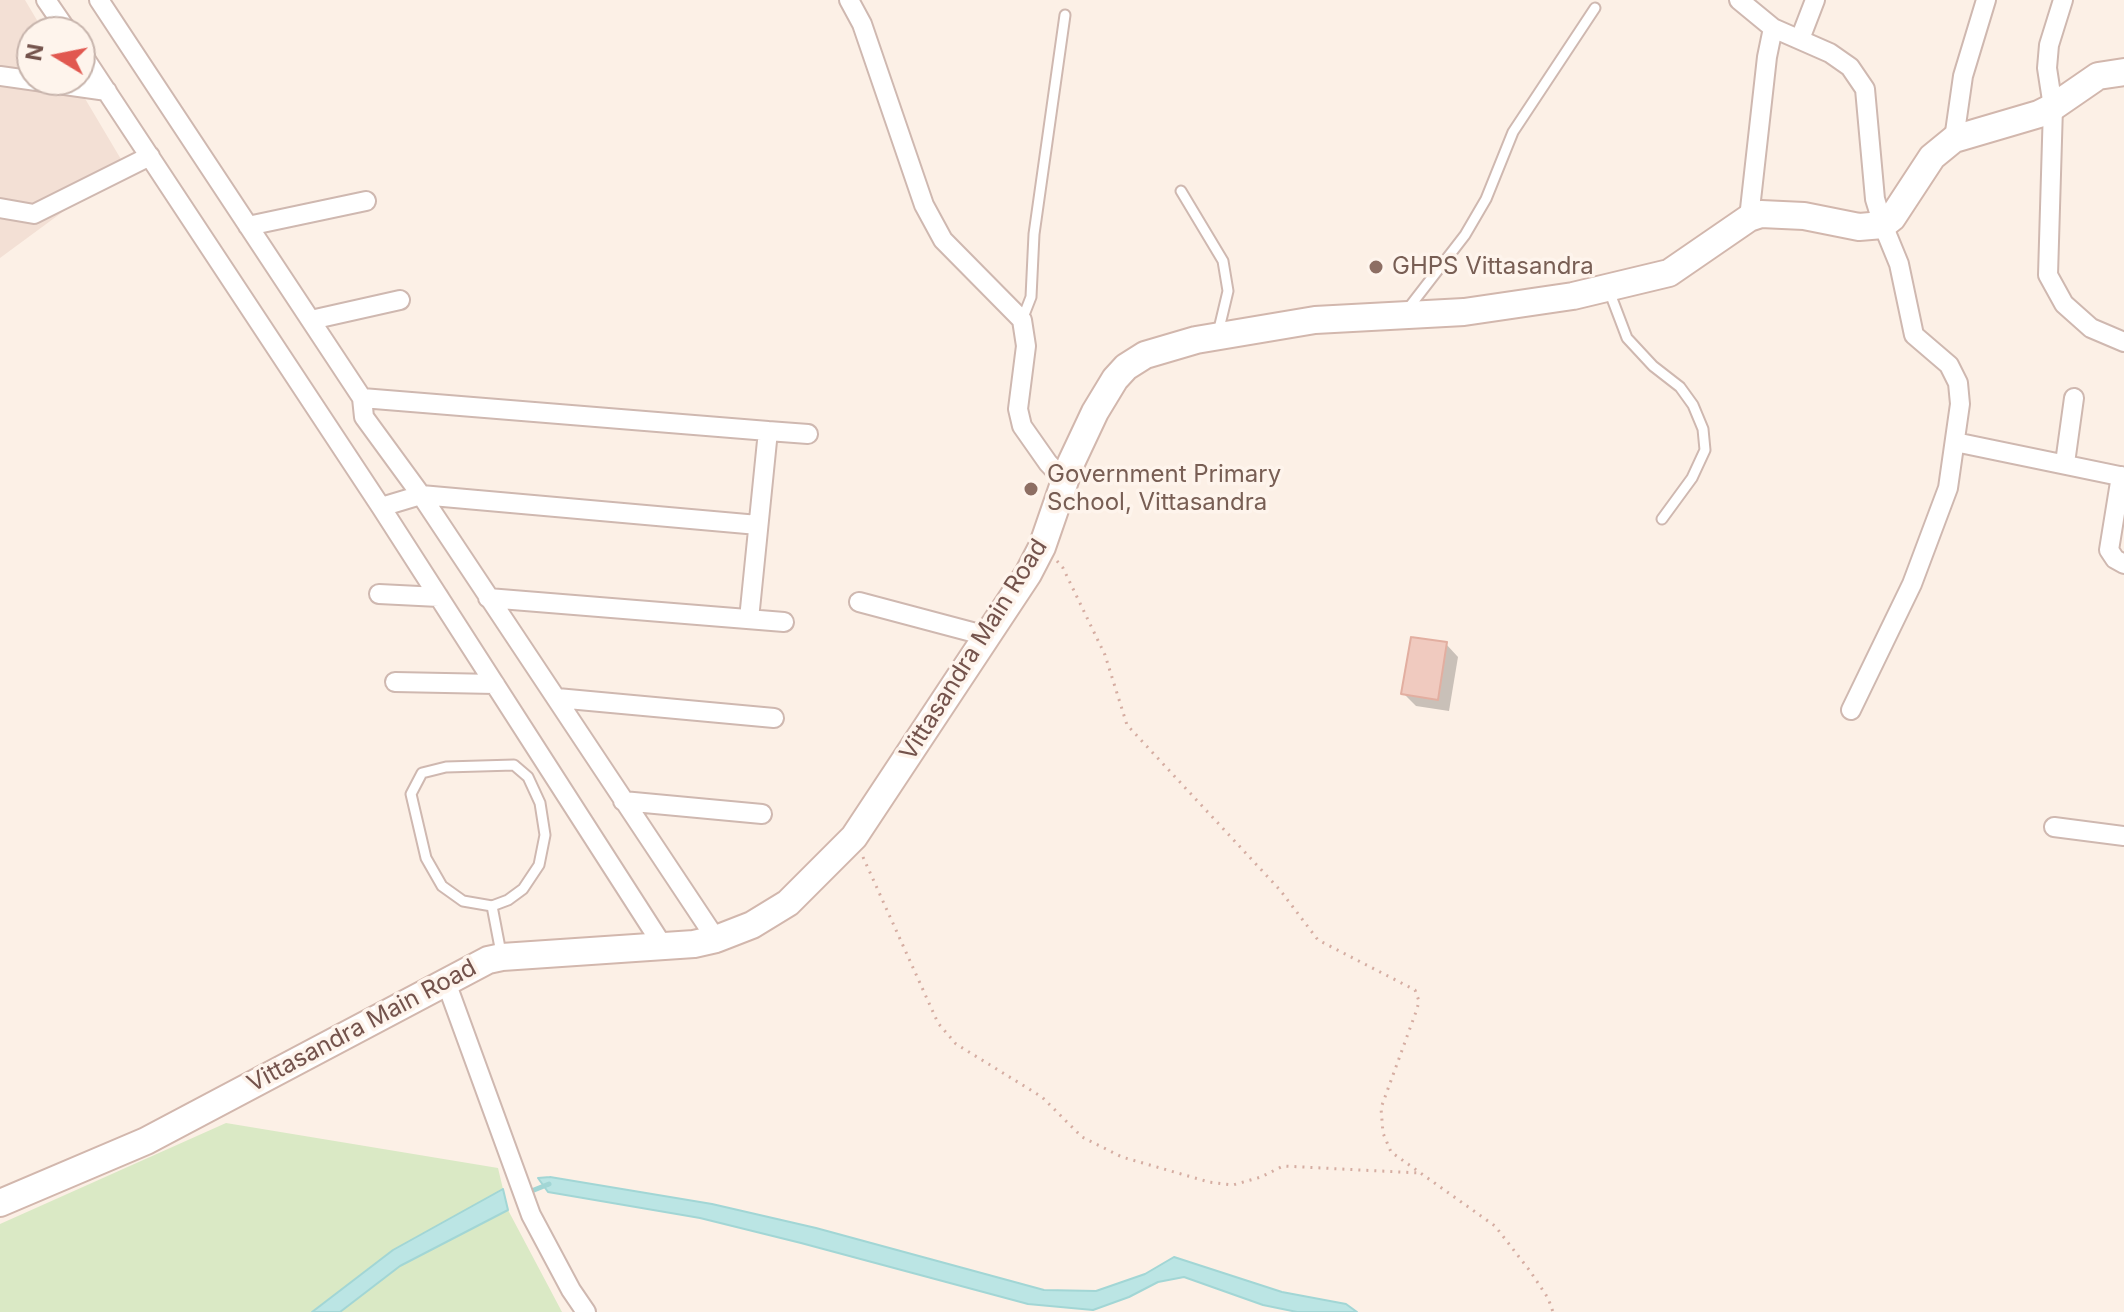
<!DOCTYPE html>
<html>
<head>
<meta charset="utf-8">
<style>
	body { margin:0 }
	#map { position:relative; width:2124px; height:1312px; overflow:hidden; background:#fcf0e6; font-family:Inter,sans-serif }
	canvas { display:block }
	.north { position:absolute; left:16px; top:16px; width:80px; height:80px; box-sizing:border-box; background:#fef4ec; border:2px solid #c7b4ac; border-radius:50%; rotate:280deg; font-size:22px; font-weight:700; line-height:32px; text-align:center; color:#74534c }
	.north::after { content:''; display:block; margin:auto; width:28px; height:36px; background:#e15850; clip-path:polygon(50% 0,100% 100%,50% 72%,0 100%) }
</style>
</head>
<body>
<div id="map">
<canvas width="2124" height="1312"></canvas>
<div class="north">N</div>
</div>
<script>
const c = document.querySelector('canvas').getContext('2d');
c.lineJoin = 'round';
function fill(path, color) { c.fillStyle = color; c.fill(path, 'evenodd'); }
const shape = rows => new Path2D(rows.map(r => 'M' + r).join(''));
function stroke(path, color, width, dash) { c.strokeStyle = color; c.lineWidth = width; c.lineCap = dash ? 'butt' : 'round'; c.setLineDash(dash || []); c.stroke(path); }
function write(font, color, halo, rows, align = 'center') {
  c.font = font + ' Inter,sans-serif'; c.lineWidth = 7; c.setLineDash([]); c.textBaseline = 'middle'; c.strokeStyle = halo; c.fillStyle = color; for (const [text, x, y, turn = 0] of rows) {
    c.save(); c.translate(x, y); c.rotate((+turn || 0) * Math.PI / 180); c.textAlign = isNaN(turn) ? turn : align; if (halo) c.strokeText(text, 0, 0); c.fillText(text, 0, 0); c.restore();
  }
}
const residential = shape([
	[0,0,25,0,44,32,32,32,32,80,74,80,125,166,0,258]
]);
const green = shape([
	[226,1123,498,1168,503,1189,393,1250,312,1312,0,1312,0,1224],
	[508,1210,562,1312,340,1312,400,1266]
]);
const water = shape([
	[550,1177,712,1204,816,1228,1044,1290,1096,1291,1145,1274,1174,1257,1282,1292,1346,1304,1357,1312,1297,1312,1263,1305,1184,1277,1158,1282,1129,1297,1093,1310,1028,1304,801,1243,700,1218,548,1192,538,1178,550,1177],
	[503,1189,508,1210,400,1266,340,1312,312,1312,393,1250,503,1189]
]);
const shadow = shape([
	[1446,644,1458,657,1449,711,1416,706,1403,693]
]);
const stream = shape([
	[529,1192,549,1184]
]);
const building = shape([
	[1411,637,1447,642,1438,700,1401,694,1411,637]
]);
const path = shape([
	[1057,561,1063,568,1105,655,1127,725,1280,890,1318,940,1415,990,1419,1001,1417,1009,1381,1108,1383,1133,1391,1152,1495,1226,1530,1271,1548,1298,1553,1312],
	[863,857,938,1023,956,1044,1042,1097,1082,1137,1122,1157,1209,1182,1233,1185,1261,1177,1283,1166,1419,1173]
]);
const lane = shape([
	[1181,191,1223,261,1228,291,1218,333],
	[1608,288,1627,338,1653,366,1680,387,1693,405,1703,429,1705,450,1692,478,1662,519],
	[1407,310,1465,235,1486,199,1513,132,1595,8],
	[1022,320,1031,297,1034,234,1065,15],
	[492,906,508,900,523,889,539,865,545,835,540,803,528,777,514,765,446,767,422,773,411,794,426,858,442,886,463,901,492,906,501,953]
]);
const street = shape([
	[46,0,68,32],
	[99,0,362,398],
	[849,0,862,24,924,205,943,240,1022,320,1026,346,1018,409,1022,426,1048,463,1065,481],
	[1739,0,1773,28,1767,57,1749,218],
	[2063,0,2049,45,2047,68,2053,107,2048,275,2064,304,2091,328,2124,342],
	[1773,28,1830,53,1850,67,1865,89,1875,199,1883,225,1899,264,1914,335,1949,365,1958,383,1960,404,1948,488,1912,584,1851,710],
	[1800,39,1815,0],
	[80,51,381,507,663,946],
	[0,76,107,91],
	[1954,139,1963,76,1986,0],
	[0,208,34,214,150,156],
	[248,226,366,201],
	[311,320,400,300],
	[768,431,808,434],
	[1955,442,2124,477],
	[2065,463,2074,398],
	[2121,476,2109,550,2115,559,2124,564],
	[381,507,421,495,758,525],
	[379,594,439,597],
	[488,598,784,622],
	[859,602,987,636],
	[395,682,495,684],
	[557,698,774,718],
	[623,801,762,814],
	[2054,827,2124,836],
	[716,939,421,495,364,417,362,398,768,431,749,619],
	[446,982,531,1215,571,1290,586,1312]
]);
const secondary = shape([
	[0,1203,146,1141,488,960,502,957,694,944,716,939,752,925,788,903,854,837,1028,574,1042,547,1071,463,1095,412,1115,379,1126,367,1145,355,1196,340,1315,320,1464,312,1573,296,1669,273,1749,218,1761,214,1804,216,1859,227,1883,225,1892,218,1932,157,1954,139,2039,114,2053,107,2098,76,2124,72]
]);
const markers = [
	[1376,267,8,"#8d6e63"],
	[1031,489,8,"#8d6e63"]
];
const educationNames = [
	["GHPS Vittasandra",1392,267],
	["Government Primary",1047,475],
	["School, Vittasandra",1047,503]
];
const streetNames = [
	["Vittasandra Main Road",974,650,-58],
	["Vittasandra Main Road",362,1026,-28]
];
fill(residential, '#f3e0d5');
fill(green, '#dae9c5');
fill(water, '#bbe5e4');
stroke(water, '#a2d6d5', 2);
fill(shadow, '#0003');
stroke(stream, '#a2d6d5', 5);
fill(building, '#f0cabf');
stroke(building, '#e2aea0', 2);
stroke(lane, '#cfb8b0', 13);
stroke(street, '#cfb8b0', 22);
stroke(secondary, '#d2b7ad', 30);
stroke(path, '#d5ada2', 3, [2, 6]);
stroke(lane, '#fff', 9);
stroke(street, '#fff', 18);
stroke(secondary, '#fff', 26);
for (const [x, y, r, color] of markers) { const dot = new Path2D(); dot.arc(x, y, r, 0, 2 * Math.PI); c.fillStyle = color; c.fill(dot); stroke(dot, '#fef4ec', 3); }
write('24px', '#785e54', '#fef4ec', educationNames, 'left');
write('24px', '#74534c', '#fef4ec', streetNames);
</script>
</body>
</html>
